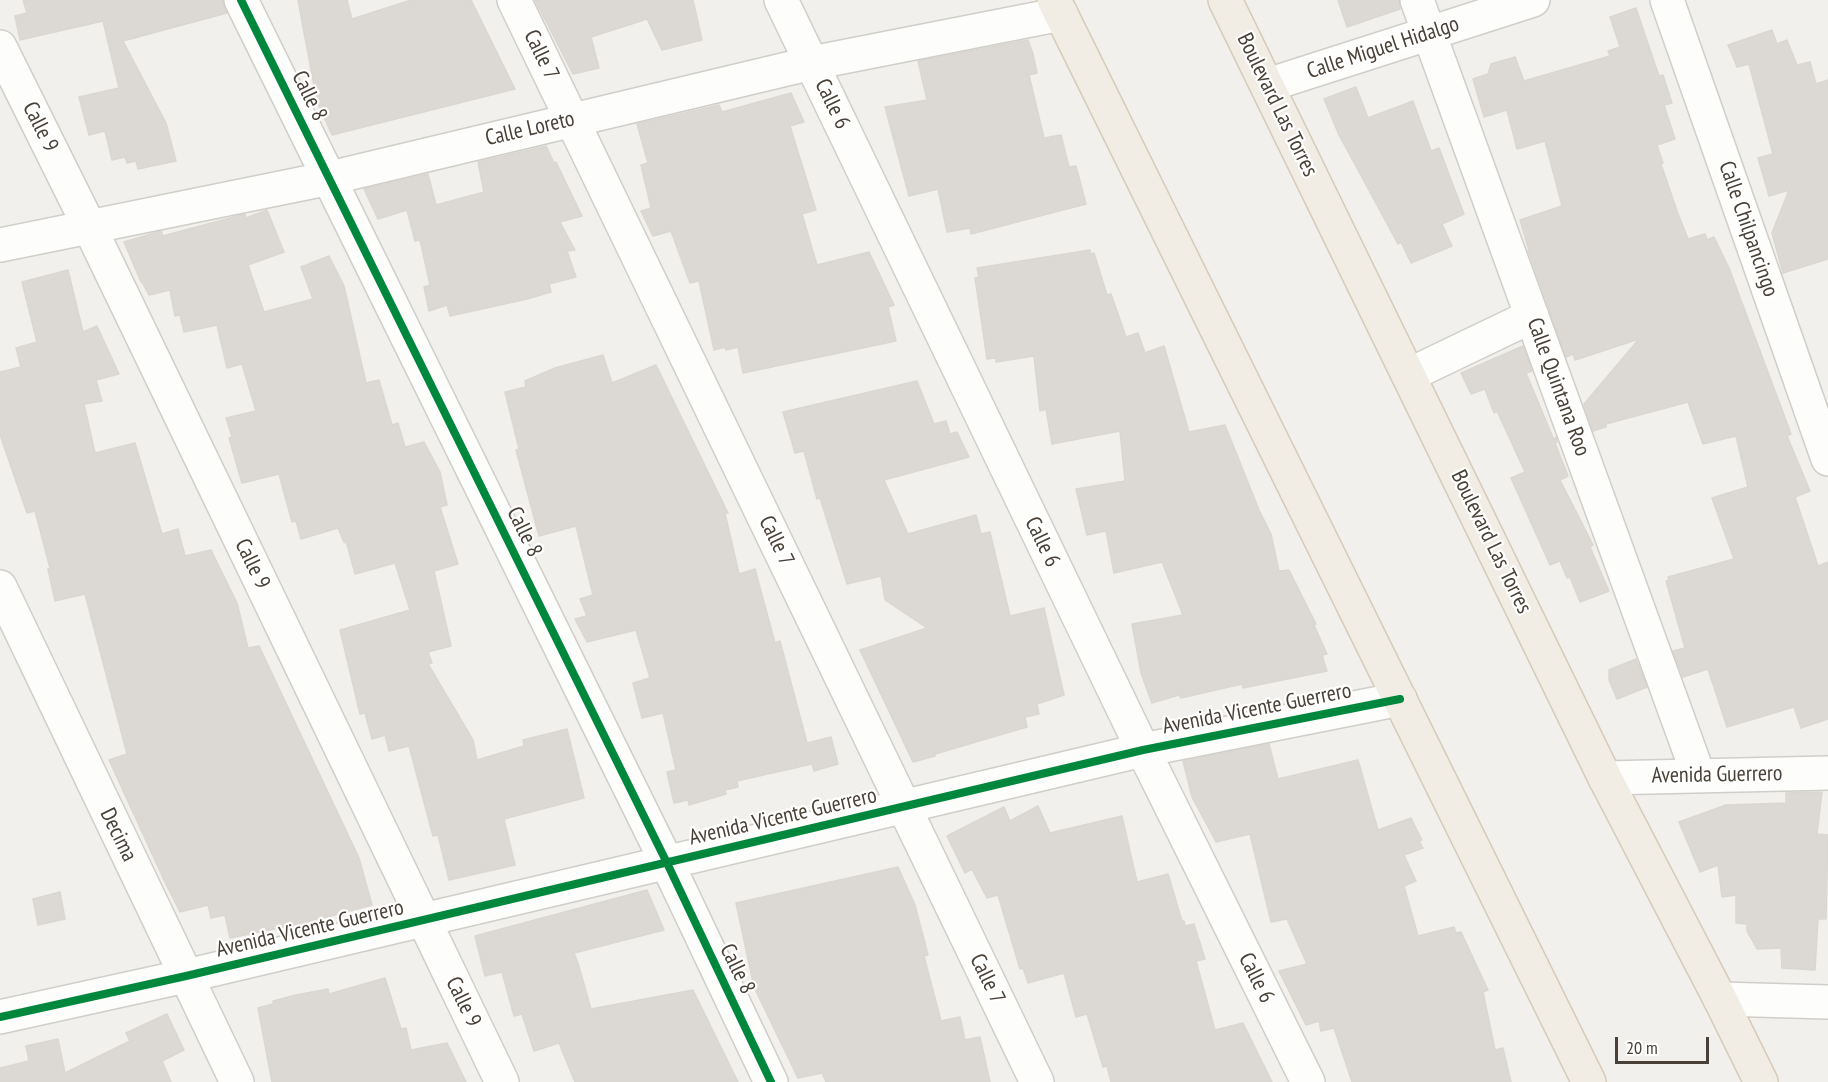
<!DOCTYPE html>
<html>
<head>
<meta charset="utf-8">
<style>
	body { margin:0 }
	#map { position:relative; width:1828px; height:1082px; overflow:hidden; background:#f2f0ec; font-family:"PT Sans Narrow",sans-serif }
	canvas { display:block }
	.scale { position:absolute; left:1615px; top:1037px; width:94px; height:27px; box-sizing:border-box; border:3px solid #494137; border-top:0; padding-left:8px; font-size:18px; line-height:21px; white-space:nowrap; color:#494137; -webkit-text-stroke:4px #fff; paint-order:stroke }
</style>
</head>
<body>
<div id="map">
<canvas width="1828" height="1082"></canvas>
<div class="scale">20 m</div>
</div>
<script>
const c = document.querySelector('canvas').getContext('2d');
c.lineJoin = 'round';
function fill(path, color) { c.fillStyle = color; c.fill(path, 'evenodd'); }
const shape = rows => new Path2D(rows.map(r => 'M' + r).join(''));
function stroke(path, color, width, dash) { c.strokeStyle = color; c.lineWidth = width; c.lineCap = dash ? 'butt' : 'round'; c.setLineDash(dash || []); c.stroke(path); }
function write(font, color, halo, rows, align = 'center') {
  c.font = font + ' "PT Sans Narrow",sans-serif'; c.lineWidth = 4.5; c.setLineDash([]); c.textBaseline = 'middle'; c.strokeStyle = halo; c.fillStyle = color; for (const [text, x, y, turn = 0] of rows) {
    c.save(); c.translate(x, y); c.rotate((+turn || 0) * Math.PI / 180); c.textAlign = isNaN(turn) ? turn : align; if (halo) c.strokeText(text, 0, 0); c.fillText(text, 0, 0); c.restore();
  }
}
const building = shape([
	[23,0,222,0,227,13,123,41,166,123,176,161,138,169,136,161,127,163,125,157,112,160,105,131,89,135,79,97,119,88,103,21,20,40,15,16,27,13,23,0],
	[298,0,347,0,352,19,411,0,471,0,515,89,332,135,317,102,298,0],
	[535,0,693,0,702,40,662,50,647,19,591,37,599,68,573,74,535,0],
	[1338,0,1399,0,1400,9,1347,27,1338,0],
	[1636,8,1659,76,1663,75,1672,103,1664,105,1675,139,1657,145,1663,163,1661,164,1677,211,1688,239,1705,234,1707,240,1714,237,1729,268,1787,423,1791,434,1787,436,1810,491,1795,497,1818,566,1828,562,1828,719,1801,728,1794,707,1727,727,1708,669,1683,677,1673,651,1685,648,1666,581,1669,580,1668,577,1734,559,1712,498,1748,487,1736,436,1703,444,1688,402,1606,424,1606,427,1593,431,1584,404,1639,339,1575,360,1573,354,1566,357,1528,250,1529,250,1520,220,1562,206,1545,141,1517,149,1507,110,1484,117,1473,79,1488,74,1491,64,1515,57,1524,81,1610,56,1608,51,1620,47,1610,17,1636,8],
	[1772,30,1777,44,1787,40,1797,65,1810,62,1816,84,1828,80,1828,259,1783,273,1772,233,1789,190,1769,196,1758,158,1773,154,1749,64,1737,67,1728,45,1772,30],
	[1028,40,1033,54,1037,73,1029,75,1044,138,1061,135,1069,167,1076,166,1086,204,971,234,970,228,947,232,938,189,909,196,885,107,927,100,918,61,1028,40],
	[1356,87,1368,118,1413,101,1431,151,1439,148,1464,214,1442,224,1452,246,1411,263,1401,242,1398,244,1339,135,1324,99,1356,87],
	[791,93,804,122,790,126,816,210,802,214,817,265,869,252,894,305,888,307,896,341,743,373,738,347,726,350,725,347,714,350,699,281,690,283,671,231,653,236,641,211,651,208,641,165,648,163,637,124,719,105,722,112,791,93],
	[546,146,554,163,556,162,582,216,560,222,575,250,567,251,576,277,549,284,551,292,527,299,450,316,447,305,429,311,424,287,430,285,420,240,415,241,407,210,378,219,364,189,428,174,436,205,484,192,478,162,546,146],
	[267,210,284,252,248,265,264,312,313,299,301,267,329,256,344,286,366,383,379,380,392,425,398,423,405,447,424,442,440,472,447,505,440,507,458,564,434,571,451,646,428,652,432,663,428,664,473,740,477,760,524,746,523,740,567,729,584,798,504,819,515,865,449,880,438,835,433,836,409,746,389,751,385,735,372,739,365,713,360,714,340,630,410,610,395,563,355,574,347,544,344,542,338,528,301,539,296,521,292,522,279,474,242,483,229,438,232,437,226,418,256,411,242,364,227,368,217,325,184,332,180,315,175,316,170,290,149,295,142,282,141,282,124,242,161,231,163,236,245,214,246,218,267,210],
	[1090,250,1090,254,1094,253,1107,295,1111,294,1126,337,1138,333,1145,353,1164,346,1189,432,1225,425,1259,510,1271,534,1279,571,1289,570,1316,624,1314,625,1327,654,1322,655,1327,671,1243,688,1242,684,1181,698,1179,695,1152,703,1141,673,1132,624,1183,615,1162,562,1114,573,1106,531,1087,535,1076,489,1125,481,1120,431,1052,444,1046,409,1040,411,1034,356,996,362,996,358,987,359,975,278,979,277,977,268,1090,250],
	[68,270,83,332,97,326,119,374,96,380,102,401,84,404,95,453,135,443,162,534,178,529,185,556,211,550,237,603,248,648,259,646,359,858,372,905,308,922,230,938,225,915,211,918,208,905,180,912,164,880,109,760,127,754,85,594,55,601,48,569,50,568,35,511,27,513,0,435,0,372,21,367,16,348,37,342,22,282,68,270],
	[1523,346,1532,371,1526,373,1554,440,1556,437,1557,442,1555,443,1568,476,1560,480,1593,545,1590,547,1609,591,1580,602,1570,577,1567,578,1560,561,1550,565,1511,478,1525,472,1497,411,1494,413,1485,389,1471,394,1461,373,1523,346],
	[603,355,612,383,656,365,728,513,725,513,739,574,755,569,775,643,780,641,807,743,831,737,838,764,814,771,812,764,737,781,738,787,725,790,726,794,689,805,688,800,674,803,667,772,676,770,663,713,642,718,633,683,650,678,636,630,587,642,575,619,587,616,580,599,593,595,576,526,539,536,516,450,519,449,505,392,526,387,525,381,555,368,603,355],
	[917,381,934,424,946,421,950,434,957,432,969,457,884,480,908,534,976,515,981,534,990,532,1010,616,1044,608,1064,695,1037,704,1039,714,1025,717,1027,727,935,754,935,756,913,762,860,650,927,628,885,600,881,576,847,584,820,498,817,499,804,451,795,453,783,412,917,381],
	[1636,659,1647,687,1617,699,1609,680,1609,670,1636,659],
	[1269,744,1278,779,1358,760,1378,830,1411,818,1422,840,1419,841,1423,848,1404,855,1416,881,1404,886,1418,936,1454,927,1456,933,1461,932,1488,990,1483,992,1495,1050,1503,1048,1511,1082,1352,1082,1334,1028,1321,1031,1319,1021,1306,1025,1279,971,1307,964,1287,919,1271,922,1250,834,1216,842,1192,797,1183,761,1269,744],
	[1822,792,1817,834,1828,835,1826,919,1818,919,1815,970,1782,968,1781,948,1757,949,1747,931,1747,924,1736,923,1736,895,1722,897,1718,865,1700,872,1679,822,1726,805,1786,803,1786,793,1822,792],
	[1038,806,1050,833,1122,816,1137,882,1168,874,1182,921,1184,921,1185,926,1194,924,1205,959,1196,961,1215,1030,1243,1023,1272,1082,1111,1082,1107,1066,1103,1067,1087,1014,1076,1017,1064,973,1028,983,1023,968,1020,969,998,895,987,898,972,869,965,873,947,836,1004,807,1010,821,1038,806],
	[898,867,915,905,928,955,924,956,941,1021,960,1017,965,1040,980,1037,990,1082,826,1082,822,1073,798,1078,754,987,736,903,898,867],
	[647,890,664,930,574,953,578,963,591,1009,693,990,738,1082,575,1082,559,1043,534,1051,522,1014,514,1016,502,972,485,976,475,936,647,890],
	[60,892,65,919,38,925,33,899,60,892],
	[385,978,401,1029,406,1028,411,1050,447,1043,466,1082,272,1082,258,1008,273,1004,273,1001,296,995,328,989,329,994,385,978],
	[167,1014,184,1050,162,1061,171,1082,0,1082,0,1068,29,1061,26,1046,58,1039,65,1073,130,1041,126,1033,167,1014]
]);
const minor = shape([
	[241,0,667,863,771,1082],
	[514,0,1037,1082],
	[781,0,1143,750,1308,1082],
	[1417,0,1698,774],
	[1667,0,1828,459],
	[0,47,89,226,502,1082],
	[1268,85,1533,0],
	[0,245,330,178,812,63,1061,14],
	[1409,375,1532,316],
	[0,587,237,1082],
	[1605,778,1828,773],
	[1720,999,1828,1002],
	[0,1017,186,976,1143,750,1400,699]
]);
const major = shape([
	[1054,0,1589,1082],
	[1225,0,1605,778,1720,999,1761,1082]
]);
const cycleway = shape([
	[241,0,667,863,771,1082],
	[0,1017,186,976,1143,750,1400,699]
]);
const streetNames = [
	["Calle Miguel Hidalgo",1383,48,-18],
	["Calle 7",541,55,64],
	["Calle 8",309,96,64],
	["Calle 6",832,104,64],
	["Boulevard Las Torres",1277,105,64],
	["Calle 9",40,127,63],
	["Calle Loreto",530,129,-13],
	["Calle Chilpancingo",1748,229,71],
	["Calle Quintana Roo",1558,387,70],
	["Calle 8",524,532,64],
	["Calle 7",776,541,64],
	["Calle 6",1042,542,64],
	["Boulevard Las Torres",1491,542,64],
	["Calle 9",252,564,64],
	["Avenida Vicente Guerrero",1257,709,-11],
	["Avenida Guerrero",1717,775,-1],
	["Avenida Vicente Guerrero",783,817,-13],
	["Decima",118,835,64],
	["Avenida Vicente Guerrero",310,929,-13],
	["Calle 8",737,969,64],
	["Calle 6",1256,978,63],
	["Calle 7",987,979,64],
	["Calle 9",463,1002,64]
];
fill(building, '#dcd9d4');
stroke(building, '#dad7d2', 1.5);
stroke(minor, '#d0cec9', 36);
stroke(major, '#d5cbb9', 36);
stroke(minor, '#fdfdfc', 33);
stroke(major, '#f2ede4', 33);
stroke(cycleway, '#00873e', 8);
write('22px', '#494137', '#fff', streetNames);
</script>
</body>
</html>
